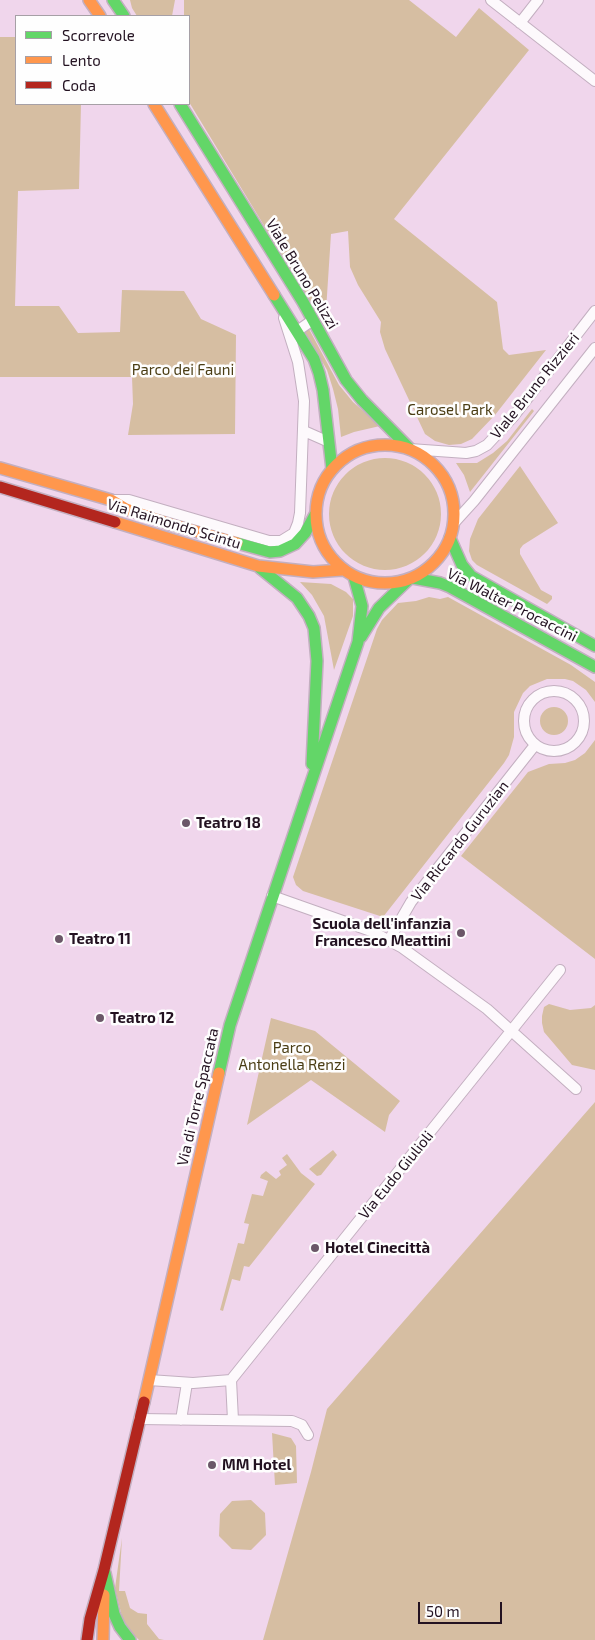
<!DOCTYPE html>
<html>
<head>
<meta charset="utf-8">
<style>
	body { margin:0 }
	#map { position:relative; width:595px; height:1640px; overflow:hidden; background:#f0d6ec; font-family:"Exo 2",sans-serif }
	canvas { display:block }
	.legend { position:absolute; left:15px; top:15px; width:175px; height:90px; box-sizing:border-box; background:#fefefe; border:1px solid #a6a0a6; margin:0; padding:6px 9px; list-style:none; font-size:15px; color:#231221 }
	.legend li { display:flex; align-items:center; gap:10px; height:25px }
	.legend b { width:25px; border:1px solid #a6a0a6 }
	.scale { position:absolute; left:418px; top:1602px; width:84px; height:22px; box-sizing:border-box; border:2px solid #231221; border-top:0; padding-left:6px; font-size:15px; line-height:18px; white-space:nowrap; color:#231221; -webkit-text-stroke:4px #fefefe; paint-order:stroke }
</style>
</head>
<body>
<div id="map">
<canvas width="595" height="1640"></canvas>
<ul class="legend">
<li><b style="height:6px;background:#63d668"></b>Scorrevole</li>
<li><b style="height:6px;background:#ff974d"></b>Lento</li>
<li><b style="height:6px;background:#b3261e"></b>Coda</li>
</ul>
<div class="scale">50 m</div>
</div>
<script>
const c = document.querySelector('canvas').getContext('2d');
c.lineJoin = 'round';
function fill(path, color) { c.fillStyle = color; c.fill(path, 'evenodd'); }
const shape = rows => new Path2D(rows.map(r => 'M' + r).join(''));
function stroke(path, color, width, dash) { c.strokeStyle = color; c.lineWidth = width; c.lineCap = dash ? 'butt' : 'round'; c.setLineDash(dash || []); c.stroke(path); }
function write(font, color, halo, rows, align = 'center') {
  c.font = font + ' "Exo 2",sans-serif'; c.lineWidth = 5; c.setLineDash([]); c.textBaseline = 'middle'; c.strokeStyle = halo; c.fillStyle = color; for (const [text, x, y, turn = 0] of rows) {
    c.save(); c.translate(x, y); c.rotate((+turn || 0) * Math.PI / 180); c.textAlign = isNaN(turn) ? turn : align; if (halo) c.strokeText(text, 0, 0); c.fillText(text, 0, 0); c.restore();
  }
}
const green = shape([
	[130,0,175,0,172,16,137,16,132,8],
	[184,0,409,0,456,37,479,8,529,50,394,219,497,302,503,349,509,355,546,350,495,415,472,439,461,444,449,445,435,441,425,434,385,349,380,332,381,322,358,285,350,267,348,231,331,234,325,326,189,102,190,33,189,16,184,16],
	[0,37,16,37,16,104,81,104,79,189,18,191,15,306,59,306,78,333,120,332,122,290,184,291,201,319,236,335,235,434,128,435,133,404,132,377,0,377],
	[306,329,309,329,339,385,353,402,380,426,354,432,341,437,338,409,333,389,327,370,305,332],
	[532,409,534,411,470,492,464,475,456,463,477,463,493,453,507,441],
	'329 514a56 56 0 1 1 112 0a56 56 0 1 1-112 0Z',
	[520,466,558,523,523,545,520,549,520,554,541,590,552,596,552,599,547,604,477,565,472,560,469,551,470,539,478,519],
	[300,582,331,584,346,592,353,599,353,616,334,670,324,616,312,595],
	[429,597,440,599,448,597,571,665,595,682,595,702,586,690,573,681,565,679,547,679,530,686,523,693,514,712,514,737,509,755,504,763,383,917,303,891,296,885,293,877,377,629,382,620,398,603,416,601],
	'540 721a14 14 0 1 1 28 0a14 14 0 1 1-28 0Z',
	[595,740,595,959,461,856,528,772,549,764,565,763,575,760,585,753],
	[549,1004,570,1010,591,1008,595,1005,595,1070,572,1065,544,1032,542,1023,542,1016,544,1007],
	[271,1018,315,1031,400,1101,389,1115,385,1132,311,1080,247,1125],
	[595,1102,595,1640,263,1640,311,1472,327,1409],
	[333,1150,337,1155,321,1175,317,1176,309,1169],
	[287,1154,301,1173,315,1184,249,1267,244,1266,240,1281,232,1279,223,1311,220,1310,238,1243,244,1244,249,1224,244,1223,252,1194,263,1196,268,1181,260,1178,261,1175,266,1171,276,1179,281,1175,279,1171,287,1165,282,1158],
	[272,1433,291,1438,296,1446,297,1483,275,1485],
	[251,1500,265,1513,266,1535,251,1550,232,1549,219,1536,220,1514,232,1501],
	[122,1538,119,1591,125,1591,130,1608,138,1613,147,1614,147,1624,159,1639,164,1640,139,1640,131,1632,123,1621,115,1588]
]);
const street = shape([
	[491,0,595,81],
	[520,23,538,0],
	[297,331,313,320],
	[304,431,329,442],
	[410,449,466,453,476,451,487,445,513,417,595,311],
	[113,500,129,500,269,541,281,541,294,533,298,523,300,513,304,401,298,362,284,318],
	[454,523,474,501,595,348],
	'524 721a30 30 0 1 1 60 0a30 30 0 1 1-60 0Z',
	[272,896,371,931,401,947,487,1009,576,1089],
	[389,940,411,902,535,745],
	[149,1380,193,1383,231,1380],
	[231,1380,560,970],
	[231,1380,233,1420],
	[139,1419,292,1421,302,1425,308,1435],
	[181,1420,187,1383]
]);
const fast = shape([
	[113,0,124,16],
	[180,104,303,302,346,380,362,400,410,449],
	[274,295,314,359,319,373,323,390,332,469],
	[450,538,462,565,471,576,595,646],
	[237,543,270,552,280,551,295,544,305,533,315,515],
	[260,568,297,598,309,616,314,628,317,661,312,764],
	[413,578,440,583,450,587,595,667],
	[361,637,379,608,408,580],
	[219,1073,230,1025,358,642,362,606,354,577],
	[105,1573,114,1614,120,1627,130,1640]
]);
const slow = shape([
	[89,0,100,16],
	[154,104,274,295],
	'316 514a69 69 0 1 1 138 0a69 69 0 1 1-138 0Z',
	[0,468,111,500,126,509,167,523,237,543],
	[115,522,258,566,313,572,342,570],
	[144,1402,219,1073],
	[103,1640,104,1595]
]);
const jam = shape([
	[0,487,115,522],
	[87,1640,90,1619,104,1570,144,1402]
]);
const markers = [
	[186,823,5,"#6b5768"],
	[461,933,5,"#6b5768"],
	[59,939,5,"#6b5768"],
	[100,1018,5,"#6b5768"],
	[315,1248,5,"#6b5768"],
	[212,1465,5,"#6b5768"]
];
const streetNames = [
	["Viale Bruno Pelizzi",302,274,59],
	["Viale Bruno Rizzieri",535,386,-51],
	["Via Raimondo Scintu",174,524,17],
	["Via Walter Procaccini",512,605,27],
	["Via Riccardo Guruzian",460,841,-52],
	["Via di Torre Spaccata",198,1097,-77],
	["Via Eudo Giulioli",396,1175,-51]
];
const parkNames = [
	["Parco dei Fauni",183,370],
	["Carosel Park",450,410],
	["Parco",292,1048],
	["Antonella Renzi",292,1065]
];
const poiNames = [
	["Teatro 18",196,823],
	["Scuola dell'infanzia",451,924,"right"],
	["Francesco Meattini",451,941,"right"],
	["Teatro 11",69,939],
	["Teatro 12",110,1018],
	["Hotel Cinecittà",325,1248],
	["MM Hotel",222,1465]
];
fill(green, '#d6bea2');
stroke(street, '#c3afc0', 12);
stroke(fast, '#c3afc0', 14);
stroke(slow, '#c3afc0', 14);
stroke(jam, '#c3afc0', 14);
stroke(street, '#fdf9fc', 10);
stroke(fast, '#63d668', 11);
stroke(slow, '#ff974d', 11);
stroke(jam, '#b3261e', 11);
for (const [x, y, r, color] of markers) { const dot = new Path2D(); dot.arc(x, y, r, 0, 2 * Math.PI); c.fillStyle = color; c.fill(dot); stroke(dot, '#fefefe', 2); }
write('15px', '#231221', '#fefefe', streetNames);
write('15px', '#4a3d14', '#fefefe', parkNames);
write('bold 15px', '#231221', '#fefefe', poiNames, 'left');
</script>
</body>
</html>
